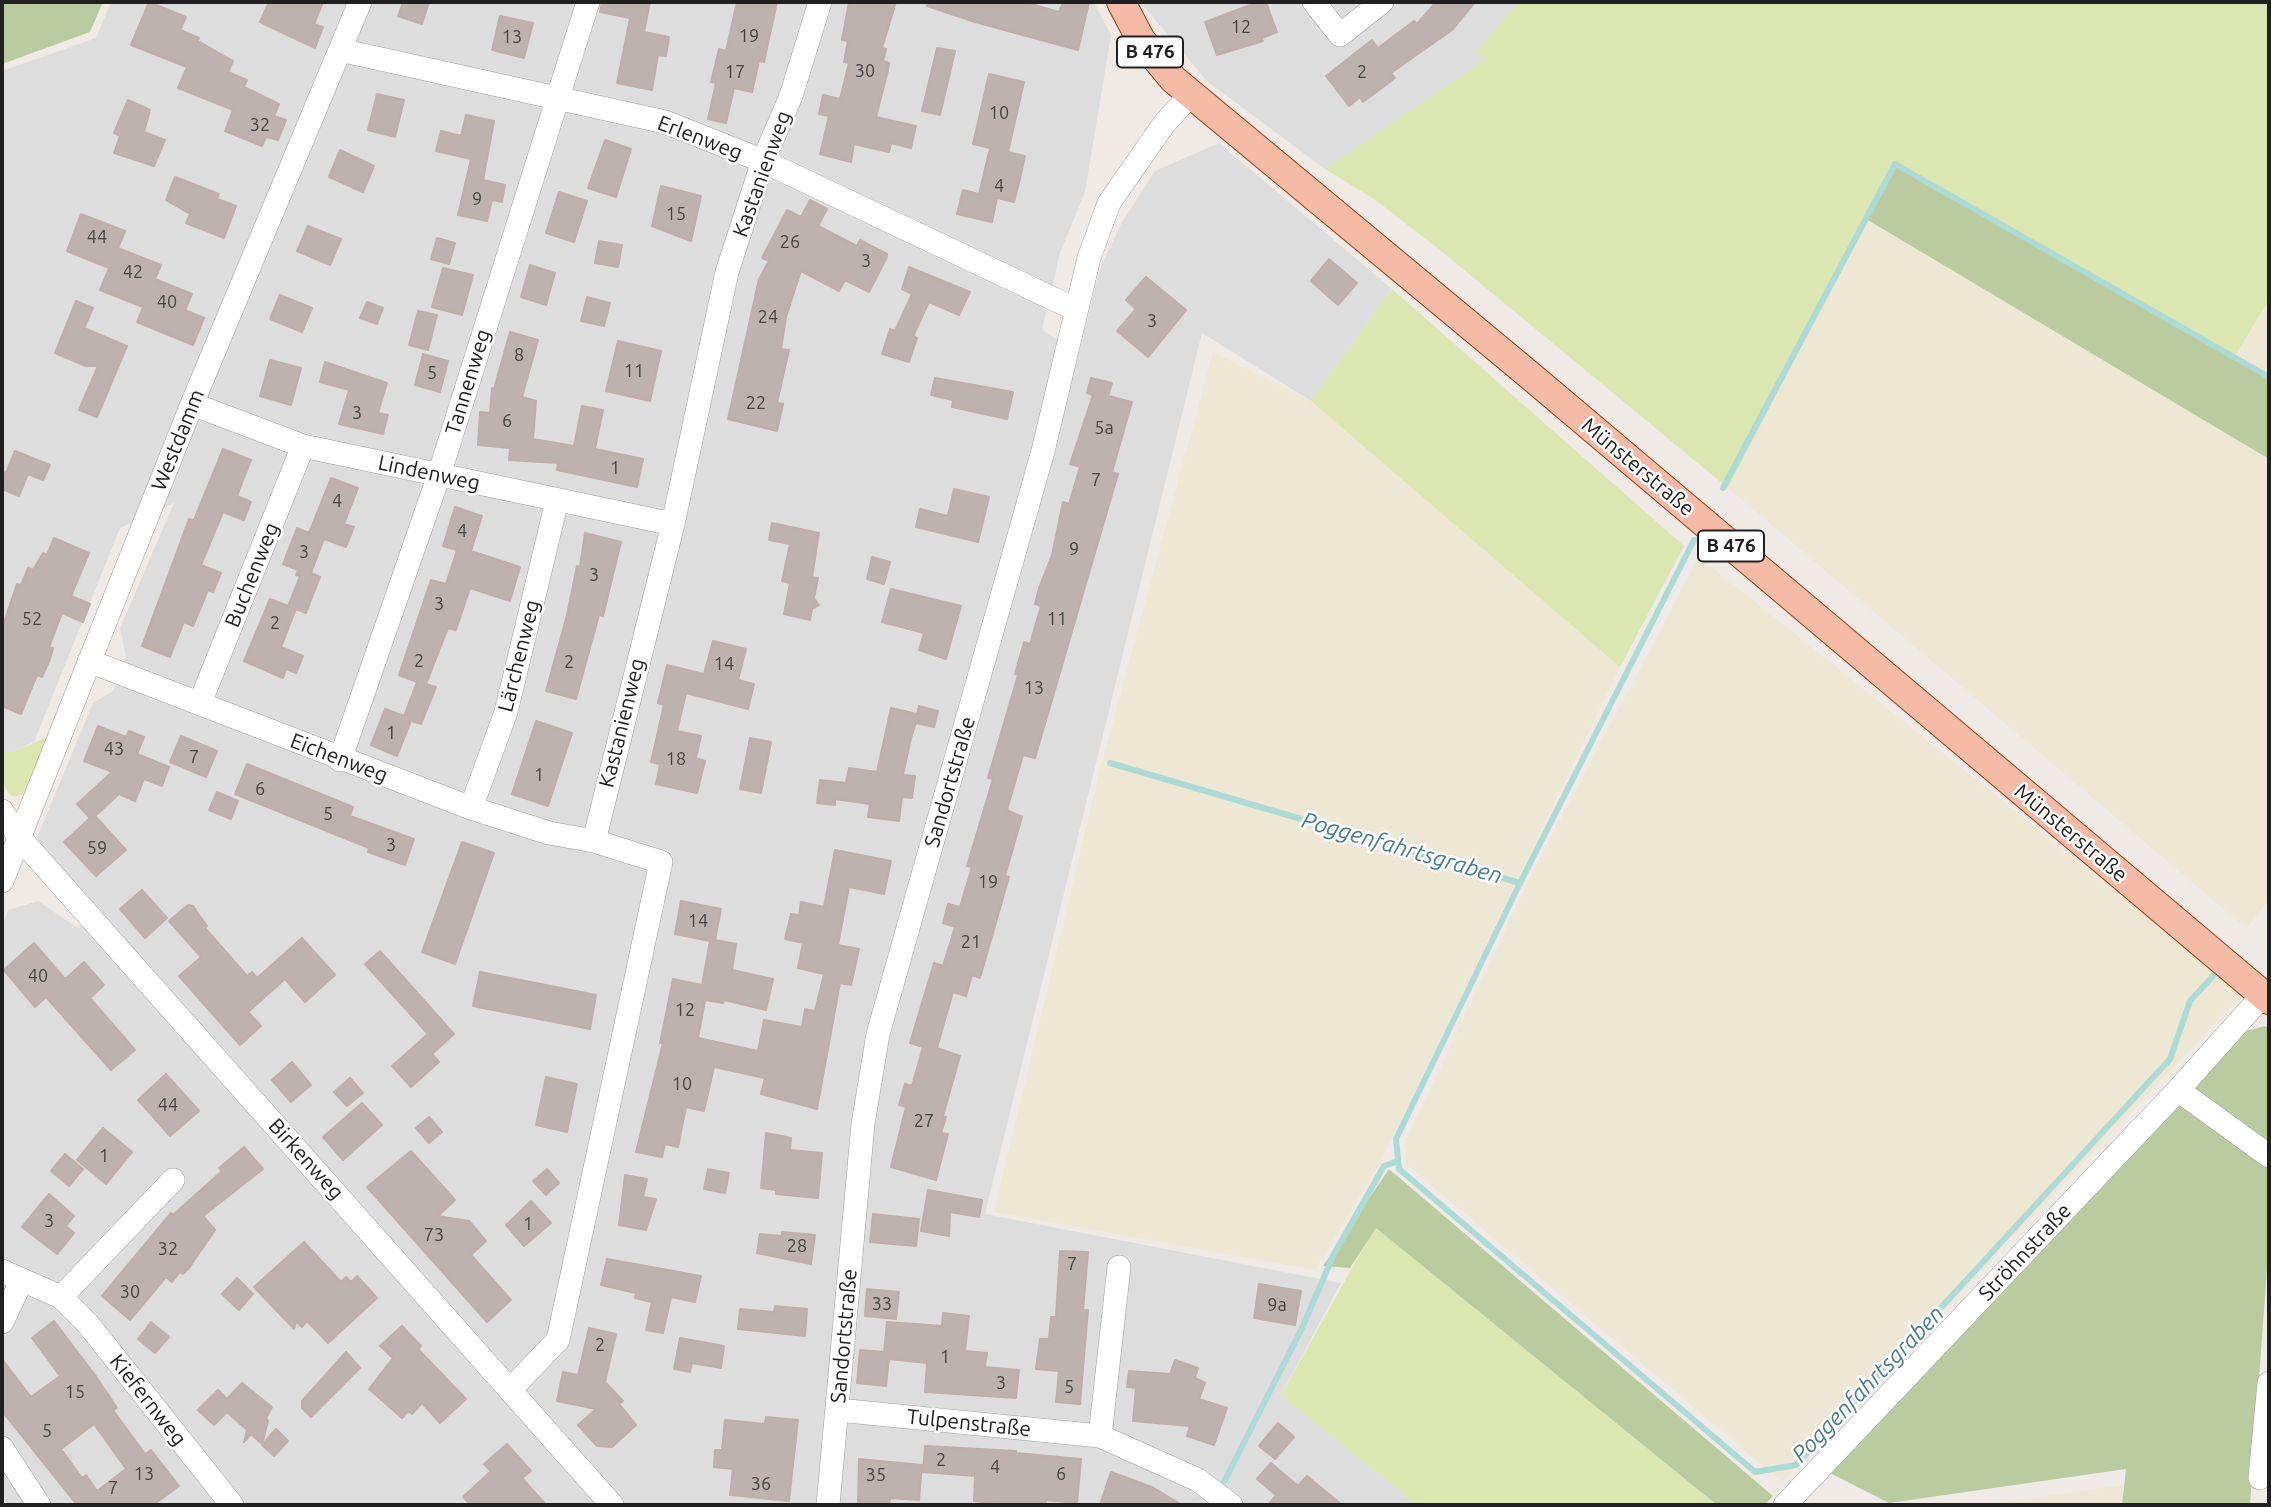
<!DOCTYPE html>
<html>
<head>
<meta charset="utf-8">
<style>
	body { margin:0 }
	#map { position:relative; width:2271px; height:1507px; overflow:hidden; background:#f0eae7; font-family:Ubuntu,sans-serif }
	canvas { display:block }
	.frame { position:absolute; inset:0; border:4px solid #202020; pointer-events:none }
</style>
</head>
<body>
<div id="map">
<canvas width="2271" height="1507"></canvas>
<div class="frame"></div>
</div>
<script>
const c = document.querySelector('canvas').getContext('2d');
c.lineJoin = 'round';
function fill(path, color) { c.fillStyle = color; c.fill(path, 'evenodd'); }
const shape = rows => new Path2D(rows.map(r => 'M' + r).join(''));
function stroke(path, color, width, dash) { c.strokeStyle = color; c.lineWidth = width; c.lineCap = dash ? 'butt' : 'round'; c.setLineDash(dash || []); c.stroke(path); }
function write(font, color, halo, rows, align = 'center') {
  c.font = font + ' Ubuntu,sans-serif'; c.lineWidth = 5; c.setLineDash([]); c.textBaseline = 'middle'; c.strokeStyle = halo; c.fillStyle = color; for (const [text, x, y, turn = 0] of rows) {
    c.save(); c.translate(x, y); c.rotate((+turn || 0) * Math.PI / 180); c.textAlign = isNaN(turn) ? turn : align; if (halo) c.strokeText(text, 0, 0); c.fillText(text, 0, 0); c.restore();
  }
}
const residential = shape([
	[111,2,1094,2,1111,35,1085,192,1060,253,1042,330,1079,353,1099,271,1121,224,1155,171,1219,143,1392,289,1311,401,1202,333,985,1214,1341,1283,1281,1395,1417,1505,2,1505,2,927,8,910,38,901,78,928,99,911,36,840,93,703,113,691,126,657,120,628,174,503,120,528,34,742,12,752,2,750,2,71,96,38],
	[1140,2,1519,2,1477,51,1486,60,1325,169,1208,82]
]);
const farmland = shape([
	[1866,219,2269,459,2269,898,2247,929,1728,488],
	[2269,300,2269,379,2233,359],
	[1213,352,1311,401,1620,667,1381,1161,1315,1270,994,1212,1099,773],
	[1699,557,2243,994,1782,1482,1406,1164,1406,1140,1534,869],
	[2124,1485,2122,1505,1984,1505]
]);
const grass = shape([
	[1519,2,2269,2,2269,300,2233,359,1895,164,1728,488,1440,250,1374,199,1325,169,1485,60,1477,51],
	[1392,289,1684,546,1620,667,1311,401],
	[48,737,27,791,15,797,9,794,2,781,2,750,12,752],
	[1375,1227,1717,1505,1417,1505,1281,1395]
]);
const forest = shape([
	[2,2,103,2,90,32,2,64],
	[1895,164,2269,379,2269,459,1866,219],
	[2265,1026,2269,1029,2269,1240,2250,1505,2122,1505,2126,1469,1889,1503,1830,1473,2246,1031],
	[1389,1169,1773,1496,1765,1505,1717,1505,1376,1228,1350,1268,1323,1266]
]);
const stream = shape([
	[1723,488,1895,164,2269,377],
	[1110,763,1520,883,1396,1139,1399,1169,1755,1472,1796,1465,2170,1059,2190,1001,2214,975],
	[1520,883,1694,540],
	[1222,1486,1302,1328,1334,1254,1384,1166,1398,1161]
]);
const building = shape([
	[149,2,186,17,180,30,199,38,198,41,233,61,228,72,247,80,244,87,279,104,274,116,286,120,278,140,266,137,262,146,225,131,233,110,178,88,187,67,131,45,149,2],
	[269,2,323,2,314,24,323,27,315,48,260,22,269,2],
	[403,2,429,2,422,24,398,16,403,2],
	[602,2,650,2,644,32,669,37,666,56,658,55,652,90,617,83,630,18,600,12,602,2],
	[737,2,777,2,764,62,759,61,752,92,734,88,726,123,708,119,716,83,711,82,719,49,726,51,737,2],
	[849,2,896,2,882,48,886,49,883,61,889,63,888,70,876,117,916,126,911,148,891,143,889,152,854,144,851,162,820,154,829,116,819,114,823,95,840,99,849,63,844,62,848,41,842,40,849,2],
	[928,2,1024,2,1059,12,1063,2,1089,2,1078,50,975,22,927,6,928,2],
	[1258,2,1266,2,1277,32,1262,38,1263,41,1217,55,1205,22,1258,2],
	[1436,2,1475,2,1452,30,1391,73,1395,78,1363,102,1360,97,1349,106,1326,76,1372,40,1378,48,1414,21,1417,24,1436,2],
	[500,16,533,23,524,58,492,50,500,16],
	[937,48,955,51,940,115,922,111,937,48],
	[989,74,1024,82,1008,152,1025,156,1020,179,1014,202,997,198,992,222,957,214,963,190,979,194,990,148,973,144,989,74],
	[377,94,404,100,395,137,368,130,377,94],
	[128,100,150,110,144,132,165,140,154,166,114,153,120,136,114,133,128,100],
	[466,115,494,121,483,180,505,185,502,202,492,200,487,221,458,215,471,159,436,151,441,131,461,136,466,115],
	[605,140,631,149,616,197,588,188,605,140],
	[340,150,374,166,363,192,329,177,340,150],
	[175,177,219,194,217,199,236,206,224,238,186,223,190,214,166,200,175,177],
	[661,186,701,196,691,241,652,226,661,186],
	[559,192,587,201,574,242,546,233,559,192],
	[810,200,827,209,818,226,857,246,860,240,887,254,887,257,869,292,845,280,839,291,801,271,786,317,781,349,789,350,777,403,783,404,777,431,728,419,759,279,769,261,762,258,787,210,801,217,810,200],
	[81,214,125,231,118,248,161,265,155,279,192,294,185,310,204,318,193,345,137,322,143,307,100,290,109,268,67,251,81,214],
	[308,226,341,239,330,265,297,251,308,226],
	[437,238,455,243,449,264,431,259,437,238],
	[599,241,622,245,618,267,595,263,599,241],
	[1329,259,1357,283,1338,305,1311,281,1329,259],
	[530,265,555,273,546,305,521,297,530,265],
	[909,267,970,292,959,315,929,302,913,336,917,338,909,362,882,354,890,329,895,331,912,294,902,289,909,267],
	[443,268,473,275,462,315,432,307,443,268],
	[1146,277,1186,310,1148,357,1117,331,1136,309,1126,300,1146,277],
	[280,295,312,308,302,332,270,319,280,295],
	[587,297,610,303,604,326,581,321,587,297],
	[76,301,93,308,84,328,127,346,97,417,79,410,98,366,86,366,55,353,76,301],
	[367,302,383,308,377,324,360,318,367,302],
	[418,311,437,315,428,350,409,345,418,311],
	[510,332,538,340,522,397,536,401,533,439,574,446,582,406,603,410,595,449,643,459,637,487,557,470,558,463,509,460,510,448,478,445,480,412,490,413,492,388,494,389,510,332],
	[618,341,661,351,650,401,606,391,618,341],
	[423,354,448,361,440,392,415,385,423,354],
	[270,360,301,368,291,405,260,396,270,360],
	[325,362,387,383,378,413,388,415,383,434,339,424,349,390,320,382,325,362],
	[935,378,1013,392,1007,419,952,407,953,400,931,395,935,378],
	[1091,378,1112,383,1108,396,1132,402,1112,472,1118,474,1035,758,1023,755,1007,810,1022,817,1005,876,1009,877,980,978,972,975,966,996,953,992,937,1048,960,1056,943,1116,946,1117,941,1133,948,1134,936,1180,891,1167,906,1107,899,1105,905,1084,912,1086,923,1047,910,1043,934,963,943,966,955,927,943,923,948,904,960,907,972,867,967,866,993,779,988,778,1018,675,1015,674,1024,642,1030,644,1041,606,1035,604,1039,588,1052,555,1063,502,1069,504,1080,467,1070,464,1093,395,1087,393,1091,378],
	[223,449,251,460,237,496,251,502,244,520,223,512,201,565,221,573,213,592,208,590,193,626,184,622,170,657,142,646,189,519,194,520,223,449],
	[15,451,50,465,43,480,28,474,19,496,2,489,2,471,6,473,15,451],
	[331,478,358,488,344,524,354,527,346,547,324,539,311,573,320,577,306,613,288,606,300,576,296,575,298,570,283,564,297,528,309,533,331,478],
	[954,489,989,497,978,542,916,527,920,509,948,516,954,489],
	[455,507,482,516,471,551,520,567,510,601,470,588,456,630,448,628,426,684,436,687,421,724,411,721,397,756,371,745,385,709,404,716,417,682,399,675,431,580,446,584,457,550,443,546,455,507],
	[772,523,819,533,812,577,818,578,814,598,819,605,812,609,810,620,784,614,790,583,782,581,790,544,769,540,772,523],
	[585,533,621,542,603,616,599,615,576,699,546,691,567,615,577,566,580,567,585,533],
	[54,538,89,553,71,596,90,604,83,622,62,613,49,647,53,648,50,659,42,677,37,675,21,714,2,706,2,628,17,584,21,585,28,568,33,570,43,553,47,555,54,538],
	[872,557,890,562,884,584,867,579,872,557],
	[891,589,961,606,946,659,919,650,924,633,882,622,891,589],
	[270,599,296,609,281,647,303,656,296,673,286,669,283,678,244,661,270,599],
	[713,641,746,649,738,680,754,684,748,709,686,693,677,731,701,736,696,758,705,761,697,793,656,784,660,764,651,762,664,705,658,703,667,665,704,674,713,641],
	[919,706,938,711,934,727,916,723,911,738,903,775,915,776,912,798,902,797,899,821,868,817,870,804,835,799,835,805,817,803,820,780,846,783,849,768,877,772,891,708,917,714,919,706],
	[536,721,572,733,548,806,512,794,536,721],
	[98,726,126,737,129,731,144,737,137,754,169,767,162,786,144,779,135,801,119,794,95,816,126,850,96,876,64,842,90,818,77,804,112,772,84,761,98,726],
	[181,736,217,751,206,777,170,762,181,736],
	[750,738,771,742,761,793,740,789,750,738],
	[247,764,353,807,350,816,414,839,405,865,368,852,369,848,235,794,247,764],
	[217,792,238,801,231,819,209,810,217,792],
	[462,842,494,853,455,964,422,952,462,842],
	[835,850,891,861,884,894,849,887,838,945,859,949,851,985,840,983,817,1109,761,1094,765,1078,714,1067,704,1111,686,1107,678,1147,665,1144,662,1157,636,1152,663,1043,660,1043,673,979,702,985,710,941,675,934,681,901,721,909,715,940,736,944,732,970,773,979,766,1010,724,1000,723,1003,705,1000,698,1038,758,1051,764,1020,802,1027,805,1009,815,1011,824,974,798,968,803,943,785,939,791,914,799,915,801,902,824,907,835,850],
	[142,890,167,918,145,938,120,909,142,890],
	[188,905,193,906,207,926,205,928,247,976,252,972,257,978,302,938,335,975,305,1002,285,979,248,1012,261,1026,240,1045,179,976,201,957,169,921,188,905],
	[34,943,65,979,84,962,104,985,90,998,135,1050,111,1070,46,997,35,1007,4,970,34,943],
	[380,951,454,1034,432,1054,439,1062,411,1087,392,1066,428,1034,365,964,380,951],
	[480,972,596,995,590,1029,473,1006,480,972],
	[292,1062,311,1085,291,1102,272,1080,292,1062],
	[166,1074,199,1111,170,1136,138,1100,166,1074],
	[546,1077,577,1084,567,1132,536,1125,546,1077],
	[350,1078,363,1093,347,1106,334,1092,350,1078],
	[362,1103,382,1125,343,1160,323,1137,362,1103],
	[429,1117,442,1132,429,1143,416,1128,429,1117],
	[103,1128,132,1152,106,1184,77,1160,103,1128],
	[766,1133,791,1138,790,1150,822,1153,818,1198,776,1194,776,1190,761,1188,766,1133],
	[244,1147,263,1169,203,1216,215,1230,189,1268,183,1274,180,1272,172,1282,166,1277,130,1320,102,1296,171,1213,173,1215,222,1171,219,1168,244,1147],
	[411,1151,455,1200,438,1216,469,1221,486,1241,471,1255,511,1300,487,1322,367,1187,411,1151],
	[65,1154,83,1169,69,1186,51,1171,65,1154],
	[547,1169,559,1183,546,1195,533,1181,547,1169],
	[708,1169,729,1173,725,1193,704,1189,708,1169],
	[625,1175,647,1179,643,1197,656,1199,646,1230,619,1225,625,1175],
	[928,1190,982,1200,979,1217,950,1212,949,1236,921,1231,928,1190],
	[49,1194,74,1216,66,1226,74,1233,57,1254,22,1227,49,1194],
	[531,1201,551,1223,524,1246,506,1225,531,1201],
	[873,1214,919,1219,916,1246,870,1242,873,1214],
	[782,1232,815,1235,811,1264,757,1253,760,1234,782,1236,782,1232],
	[304,1242,341,1282,346,1277,351,1282,357,1276,377,1298,328,1343,307,1321,302,1327,296,1321,294,1329,254,1287,304,1242],
	[1060,1251,1088,1252,1083,1310,1088,1310,1080,1404,1056,1402,1059,1371,1036,1369,1040,1339,1049,1339,1051,1317,1056,1317,1060,1251],
	[607,1259,701,1276,695,1302,671,1297,663,1333,646,1330,652,1302,635,1298,636,1293,601,1285,607,1259],
	[237,1278,253,1294,239,1310,222,1294,237,1278],
	[1259,1284,1301,1291,1295,1325,1254,1318,1259,1284],
	[867,1289,899,1292,896,1319,865,1316,867,1289],
	[775,1306,807,1309,805,1336,738,1329,740,1309,774,1312,775,1306],
	[943,1313,969,1316,965,1351,987,1353,985,1367,1019,1370,1016,1398,925,1392,927,1363,889,1359,886,1386,857,1383,860,1350,884,1352,887,1322,942,1326,943,1313],
	[54,1321,95,1375,117,1408,113,1410,145,1454,151,1450,179,1486,153,1505,77,1505,2,1411,2,1359,31,1397,60,1376,32,1338,54,1321],
	[94,1424,126,1469,97,1491,86,1475,82,1478,61,1449,94,1424],
	[151,1322,169,1337,155,1353,138,1339,151,1322],
	[402,1326,421,1346,418,1349,466,1399,440,1423,422,1403,412,1414,408,1411,402,1418,369,1389,393,1358,380,1346,402,1326],
	[589,1328,616,1334,605,1382,623,1401,619,1404,636,1425,612,1447,597,1446,578,1425,596,1409,557,1401,563,1372,578,1375,589,1328],
	[680,1338,724,1346,721,1368,692,1363,690,1372,674,1369,680,1338],
	[346,1352,360,1368,311,1417,302,1408,302,1401,346,1352],
	[1175,1360,1198,1368,1195,1378,1205,1383,1199,1399,1227,1408,1214,1445,1187,1436,1190,1426,1133,1421,1136,1388,1127,1387,1129,1371,1170,1374,1175,1360],
	[242,1383,272,1407,266,1418,268,1421,262,1444,251,1434,244,1442,247,1430,227,1412,214,1425,198,1410,218,1390,227,1399,242,1383],
	[766,1417,798,1420,789,1501,730,1495,733,1469,714,1467,715,1450,722,1450,725,1420,765,1424,766,1417],
	[1278,1423,1294,1437,1275,1459,1259,1446,1278,1423],
	[276,1429,288,1441,274,1456,262,1445,276,1429],
	[507,1444,531,1471,522,1478,546,1505,471,1505,463,1497,491,1471,484,1464,507,1444],
	[925,1446,1016,1451,1016,1453,1081,1459,1077,1503,1046,1500,1045,1505,1008,1505,974,1501,975,1476,923,1472,925,1446],
	[859,1459,922,1465,919,1500,890,1498,889,1505,858,1505,859,1459],
	[1271,1463,1298,1486,1307,1476,1342,1505,1268,1505,1276,1495,1257,1479,1271,1463],
	[1111,1472,1152,1487,1182,1505,1100,1505,1111,1472]
]);
const minor = shape([
	[1314,2,1340,35,1382,2],
	[340,50,665,122,763,161,1075,309],
	[192,404,303,446,673,524],
	[89,661,471,808,549,833,594,841],
	[200,703,303,446],
	[340,760,439,475,588,2],
	[471,808,506,712,557,501],
	[2,811,19,837,612,1505],
	[2,881,192,404,360,2],
	[2178,1090,2269,1156],
	[2,1271,61,1297,88,1324,232,1505],
	[61,1297,173,1180],
	[2,1322,22,1280],
	[510,1390,558,1340,661,862,594,841,673,524,727,272,763,161,791,96,820,2],
	[838,1410,1100,1436,1198,1480,1231,1505],
	[1100,1436,1119,1267],
	[2,1448,39,1505],
	[2260,1478,2269,1383],
	[828,1505,863,1124,878,1034,1043,451,1089,258,1109,203,1164,124,1191,94],
	[1785,1505,2178,1090,2263,995]
]);
const major = shape([
	[1121,2,1141,40,1173,79,1191,94,1527,373,2269,1000]
]);
const numberNames = [
	["12",1241,27],
	["19",749,36],
	["13",512,37],
	["30",865,71],
	["17",735,72],
	["2",1362,72],
	["10",999,113],
	["32",260,125],
	["4",999,186],
	["9",477,199],
	["15",676,214],
	["44",97,237],
	["26",790,242],
	["3",866,261],
	["42",133,272],
	["40",167,302],
	["24",768,317],
	["3",1152,321],
	["8",519,355],
	["11",634,371],
	["5",432,373],
	["22",756,403],
	["3",357,413],
	["6",507,421],
	["5a",1104,428],
	["1",615,468],
	["7",1096,480],
	["4",337,501],
	["4",462,531],
	["9",1074,549],
	["3",304,552],
	["3",594,575],
	["3",439,604],
	["52",32,619],
	["11",1057,619],
	["2",275,623],
	["2",419,661],
	["2",569,662],
	["14",724,664],
	["13",1034,688],
	["1",391,733],
	["43",114,749],
	["7",194,757],
	["18",676,759],
	["1",539,775],
	["6",260,789],
	["5",328,814],
	["3",391,845],
	["59",97,848],
	["19",988,882],
	["14",698,921],
	["21",971,942],
	["40",38,976],
	["12",685,1010],
	["10",682,1084],
	["44",168,1105],
	["27",924,1121],
	["1",104,1156],
	["3",49,1221],
	["1",528,1224],
	["73",434,1235],
	["28",797,1246],
	["32",168,1249],
	["7",1072,1264],
	["30",130,1292],
	["33",882,1304],
	["9a",1277,1305],
	["2",600,1345],
	["1",945,1357],
	["3",1001,1383],
	["5",1069,1387],
	["15",75,1392],
	["5",47,1431],
	["2",941,1460],
	["4",995,1467],
	["13",144,1474],
	["6",1061,1474],
	["35",876,1475],
	["36",761,1484],
	["7",113,1488]
];
const shields = [
	[1150,52,66],
	[1731,546,66]
];
const shieldNames = [
	["B 476",1150,52],
	["B 476",1731,546]
];
const streetNames = [
	["Erlenweg",700,138,21],
	["Kastanienweg",762,174,-70],
	["Tannenweg",468,382,-73],
	["Westdamm",178,440,-68],
	["Münsterstraße",1638,467,40],
	["Lindenweg",429,473,12],
	["Buchenweg",252,575,-68],
	["Lärchenweg",519,656,-76],
	["Kastanienweg",622,723,-76],
	["Eichenweg",339,758,21],
	["Sandortstraße",950,782,-74],
	["Münsterstraße",2071,833,40],
	["Birkenweg",306,1159,48],
	["Ströhnstraße",2025,1252,-47],
	["Sandortstraße",844,1336,-85],
	["Kiefernweg",148,1400,52],
	["Tulpenstraße",969,1423,6]
];
const waterNames = [
	["Poggenfahrtsgraben",1402,848,16],
	["Poggenfahrtsgraben",1868,1384,-46]
];
fill(residential, '#dedddd');
fill(farmland, '#ede7d4');
fill(grass, '#dbe6b1');
fill(forest, '#bacc9f');
stroke(stream, '#abdad7', 6);
fill(building, '#bdb2b0');
stroke(building, '#c1adaa', 2);
stroke(minor, '#9d9d9d', 24);
stroke(major, '#923c0a', 30);
stroke(minor, '#fff', 23);
stroke(major, '#f6bba6', 28);
write('18px', '#474444', null, numberNames);
for (const [x, y, w] of shields) { const box = new Path2D(); box.roundRect(x - w / 2, y - 15.5, w, 31, 5); c.fillStyle = '#fff'; c.fill(box); stroke(box, '#202020', 2); }
write('bold 19px', '#202020', null, shieldNames);
write('21px', '#202020', '#fff', streetNames);
write('italic 23px', '#457d8b', '#fff', waterNames);
</script>
</body>
</html>
